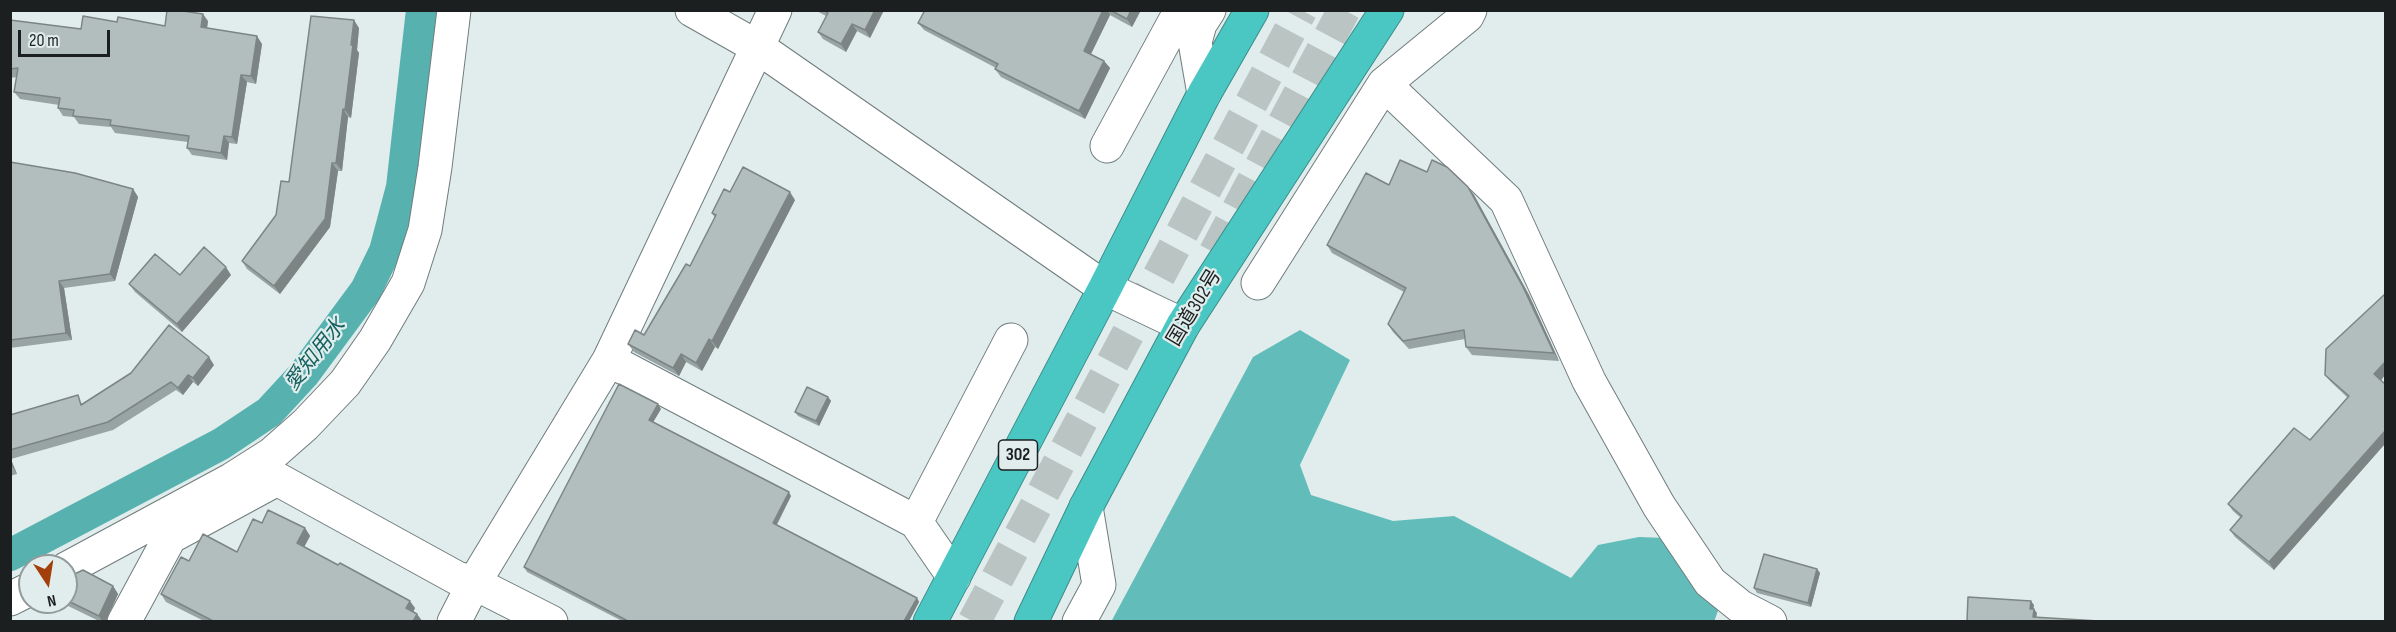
<!DOCTYPE html>
<html>
<head>
<meta charset="utf-8">
<style>
	body { margin:0 }
	#map { position:relative; width:2396px; height:632px; overflow:hidden; background:#e0edec; font-family:"Sofia Sans Condensed",sans-serif }
	canvas { display:block }
	.frame { position:absolute; inset:0; border:12px solid #1b1f1f; pointer-events:none }
	.north { position:absolute; left:18px; top:554px; width:60px; height:60px; box-sizing:border-box; background:#e0edec; border:2px solid #919b9a; border-radius:50%; rotate:168deg; font-size:16px; font-weight:700; line-height:24px; text-align:center; color:#1b1f1f }
	.north::after { content:''; display:block; margin:auto; width:21px; height:27px; background:#a33f0a; clip-path:polygon(50% 0,100% 100%,50% 72%,0 100%) }
	.scale { position:absolute; left:18px; top:30px; width:92px; height:27px; box-sizing:border-box; border:3px solid #1b1f1f; border-top:0; padding-left:8px; font-size:18px; line-height:21px; white-space:nowrap; color:#1b1f1f; -webkit-text-stroke:4px #e0edec; paint-order:stroke }
</style>
</head>
<body>
<div id="map">
<canvas width="2396" height="632"></canvas>
<div class="frame"></div>
<div class="north">N</div>
<div class="scale">20 m</div>
</div>
<script>
const c = document.querySelector('canvas').getContext('2d');
c.lineJoin = 'round';
function fill(path, color) { c.fillStyle = color; c.fill(path, 'evenodd'); }
const shape = rows => new Path2D(rows.map(r => 'M' + r).join(''));
function stroke(path, color, width, dash) { c.strokeStyle = color; c.lineWidth = width; c.lineCap = dash ? 'butt' : 'round'; c.setLineDash(dash || []); c.stroke(path); }
function write(font, color, halo, rows, align = 'center') {
  c.font = font + ' "Sofia Sans Condensed","Noto Sans JP",sans-serif'; c.lineWidth = 4.5; c.setLineDash([]); c.textBaseline = 'middle'; c.strokeStyle = halo; c.fillStyle = color; for (const [text, x, y, turn = 0] of rows) {
    c.save(); c.translate(x, y); c.rotate((+turn || 0) * Math.PI / 180); c.textAlign = isNaN(turn) ? turn : align; if (halo) c.strokeText(text, 0, 0); c.fillText(text, 0, 0); c.restore();
  }
}
const forest = shape([
	[1300,330,1350,360,1300,465,1311,495,1393,521,1454,516,1571,578,1598,545,1639,537,1665,538,1720,605,1714,622,1111,622,1253,357]
]);
const canal = shape([
	[10,555,221,444,269,412,304,374,366,290,385,251,402,187,422,10]
]);
const highwayTunnel = shape([
	[1215,253,1344,10],
	[974,622,1301,10]
]);
const street = shape([
	[1384,84,1506,200,1589,381,1659,506,1710,582,1741,607,1770,622],
	[1204,94,1195,42,1200,24,1209,10],
	[1107,146,1181,10],
	[1258,283,1384,84,1467,16,1470,10],
	[609,360,916,522,1011,340],
	[916,522,954,577],
	[66,569,231,480,272,454,305,425,345,383,375,340,408,283,425,230,435,167,454,10],
	[10,599,30,589],
	[124,622,170,537,277,479,457,578,474,583,551,622],
	[454,622,474,583,609,360,775,10],
	[1079,622,1099,585,1086,507]
]);
const secondary = shape([
	[692,10,759,48,1105,288,1183,325]
]);
const highway = shape([
	[930,622,1105,288,1204,94,1252,10],
	[1031,622,1086,507,1183,325,1387,10]
]);
const wall = shape([
	[815,10,884,10,870,38,857,31,846,52,823,39,818,32,826,16],
	[925,10,1141,10,1132,27,1110,15,1091,54,1104,61,1110,68,1085,119,1001,77,995,69,996,68,924,30,918,23],
	[10,20,81,29,117,22,165,26,208,21,207,28,262,44,256,84,247,82,237,144,229,143,227,160,192,155,187,148,188,142,115,133,111,127,79,124,74,117,63,116,58,108,59,105,20,99,14,92,17,77,10,78],
	[359,28,357,50,359,53,351,118,348,117,342,171,338,171,330,227,280,294,247,269,242,261,276,215,289,182],
	[10,162,133,189,138,197,115,281,64,288,72,340,10,348],
	[1427,172,1468,187,1474,195,1529,295,1559,361,1472,355,1466,347,1465,339,1409,349,1393,332,1388,324,1404,292,1332,253,1327,245,1389,185],
	[730,192,795,200,718,349,715,347,702,371,686,362,679,376,634,352,628,344,644,335,690,266,715,218,712,213],
	[231,275,182,332,135,292,129,284],
	[214,365,198,386,193,382,183,395,176,390,113,430,11,459,17,474,10,476,10,415,83,403],
	[2325,375,2381,380,2274,570,2235,537,2230,530,2241,518,2233,511,2228,504,2310,440,2348,398,2331,382],
	[828,397,831,401,819,426,798,416,795,412],
	[661,409,653,422,791,496,777,525,917,598,919,602,909,621,622,621,527,572,524,567],
	[262,523,305,528,310,536,304,547,415,608,413,612,417,614,422,621,204,621,166,602,161,594,189,561,237,552],
	[1817,569,1820,573,1811,607,1757,593,1754,588],
	[66,578,113,586,118,594,106,621,99,621,62,603,61,602,66,602]
]);
const shadedWall = shape([
	[875,10,884,10,870,38,865,30],
	[1103,10,1107,10,1110,15,1089,58,1084,51],
	[1131,10,1141,10,1132,27,1127,19],
	[203,14,208,21,206,35,201,27],
	[354,20,359,28,357,50,359,53,351,118,345,110],
	[852,24,857,31,846,52,841,44],
	[257,36,262,44,256,84,251,76],
	[1104,61,1110,68,1085,119,1079,111],
	[241,75,247,82,237,144,232,137],
	[343,109,348,117,342,171,336,163],
	[224,136,229,143,227,160,221,153],
	[332,163,338,171,330,227,280,294,274,286],
	[1468,187,1474,195,1529,295,1559,361,1554,353],
	[133,189,138,197,115,281,110,274],
	[790,192,795,200,718,349,712,341],
	[226,267,231,275,182,332,177,324],
	[59,281,64,288,72,340,66,333],
	[709,339,715,347,702,371,696,363],
	[681,354,686,362,679,376,673,368],
	[209,357,214,365,198,386,193,378],
	[2385,362,2385,375,2380,382,2374,374],
	[188,375,193,382,183,395,178,388],
	[828,397,831,401,819,426,816,421],
	[658,404,661,409,652,424,649,420],
	[2385,431,2385,444,2274,570,2269,562],
	[10,458,17,474,12,466],
	[789,492,791,496,775,527,773,523],
	[305,528,310,536,302,551,297,543],
	[1817,569,1820,573,1811,607,1808,603],
	[113,586,118,594,106,621,102,621,99,616],
	[917,598,919,602,909,621,904,621],
	[410,601,415,608,411,616,406,608],
	[2031,601,2034,605,2033,613,2030,609],
	[2034,609,2037,613,2036,621,2033,617],
	[417,614,422,621,413,621]
]);
const building = shape([
	[167,10,176,10,203,14,201,27,257,36,251,76,241,75,232,137,224,136,221,153,187,148,189,136,110,125,111,120,73,116,74,110,58,108,60,98,14,92,18,68,10,69,10,20,81,29,83,16,117,22,118,17,165,26,167,10],
	[824,10,875,10,865,30,852,24,841,44,818,32,828,13,824,10],
	[925,10,1103,10,1084,51,1104,61,1079,111,995,69,998,64,918,23,925,10],
	[1110,10,1131,10,1127,19,1110,10],
	[311,16,354,20,351,45,353,45,345,110,343,109,336,163,332,163,325,219,274,286,242,261,276,215,281,181,289,182,311,16],
	[1400,160,1427,172,1432,160,1447,167,1468,187,1523,287,1554,353,1466,347,1464,330,1403,341,1388,324,1406,288,1327,245,1366,173,1389,185,1400,160],
	[10,162,75,173,133,189,110,274,59,281,66,333,10,340,10,162],
	[743,167,790,192,712,341,709,339,696,363,681,354,673,368,628,344,635,330,644,335,686,264,690,266,716,215,712,213,724,189,730,192,743,167],
	[204,247,226,267,177,324,129,284,155,254,180,275,204,247],
	[2385,294,2385,362,2374,374,2385,384,2385,431,2269,562,2230,530,2242,516,2228,504,2294,428,2310,440,2349,396,2325,375,2326,349,2385,294],
	[169,325,209,357,193,378,188,375,178,388,171,382,108,422,10,450,10,415,78,395,81,405,131,373,169,325],
	[619,384,658,404,649,420,789,492,773,523,917,598,904,621,628,621,524,567,619,384],
	[807,387,828,397,816,421,795,412,807,387],
	[268,510,305,528,297,543,338,565,340,563,410,601,406,608,417,614,413,621,213,621,161,594,181,557,189,561,203,534,237,552,253,519,262,523,268,510],
	[1764,554,1817,569,1808,603,1754,588,1764,554],
	[83,570,113,586,99,616,66,600,66,578,83,570],
	[1968,597,2031,601,2030,609,2034,609,2033,617,2099,621,1967,621,1968,597]
]);
const shields = [
	[1018,455,39]
];
const shieldNames = [
	["302",1018,455]
];
const streetNames = [
	["国道302号",1195,308,-59]
];
const waterNames = [
	["愛知用水",316,355,-52]
];
fill(forest, '#62bcb9');
stroke(canal, '#57b2af', 32);
stroke(highwayTunnel, '#b9c4c3', 33, [33, 16]);
stroke(street, '#707c7c', 35);
stroke(secondary, '#707c7c', 35);
stroke(highway, '#3a8c8a', 35);
stroke(street, '#fff', 33);
stroke(secondary, '#fff', 33);
stroke(highway, '#4bc7c3', 33);
fill(wall, '#98a3a3');
fill(shadedWall, '#7c8584');
fill(building, '#b1bebd');
stroke(building, '#7c8584', 1.5);
for (const [x, y, w] of shields) { const box = new Path2D(); box.roundRect(x - w / 2, y - 15, w, 30, 4.5); c.fillStyle = '#e0edec'; c.fill(box); stroke(box, '#1b1f1f', 1.5); }
write('bold 18px', '#1b1f1f', null, shieldNames);
write('20px', '#1b1f1f', '#e0edec', streetNames);
write('italic 21px', '#166260', '#e0edec', waterNames);
</script>
</body>
</html>
